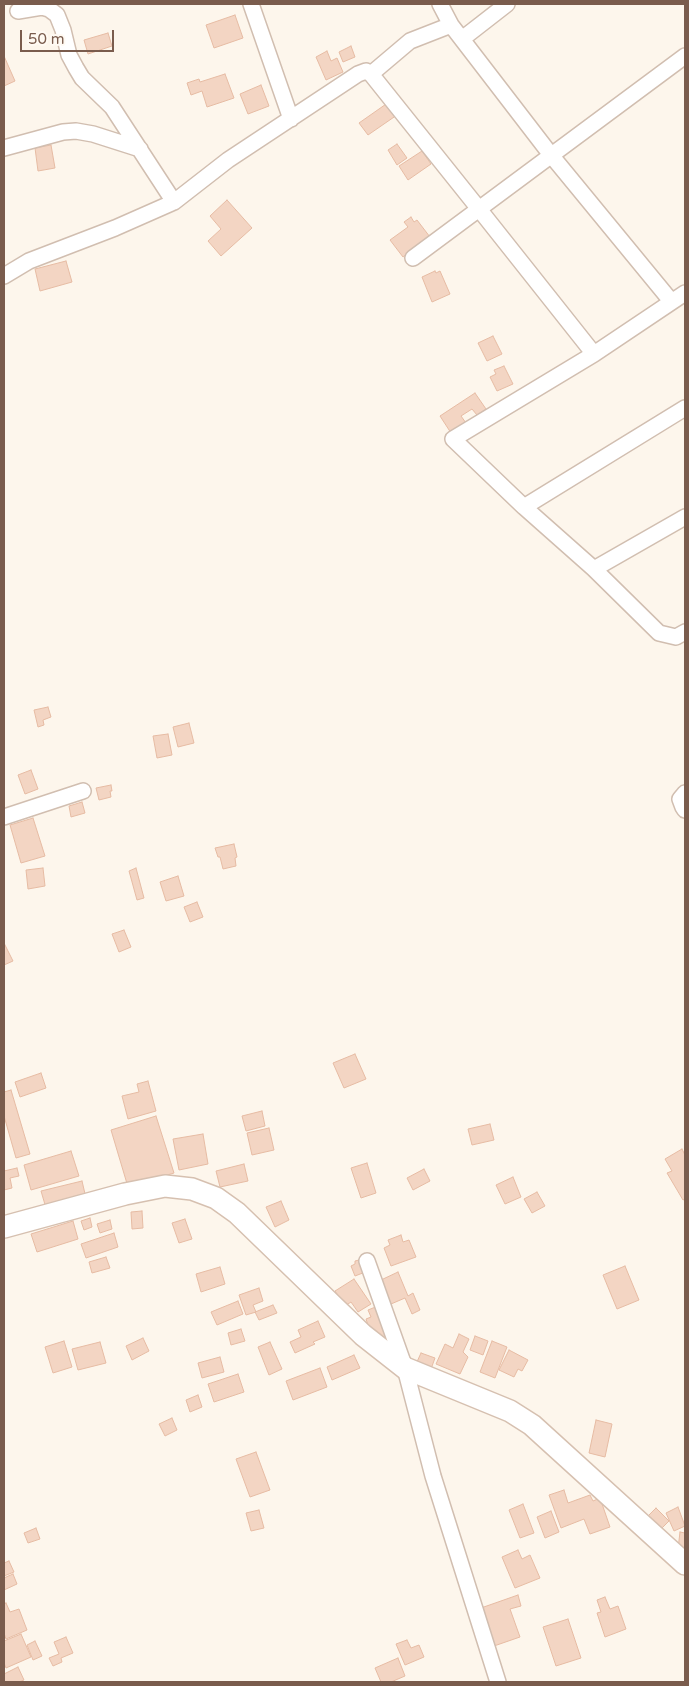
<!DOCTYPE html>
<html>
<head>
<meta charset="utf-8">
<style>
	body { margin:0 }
	#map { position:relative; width:689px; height:1686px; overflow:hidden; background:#fdf6ec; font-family:"Varela Round",sans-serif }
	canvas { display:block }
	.frame { position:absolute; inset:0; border:5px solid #7a5c4d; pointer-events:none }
	.scale { position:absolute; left:20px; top:30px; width:94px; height:22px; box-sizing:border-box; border:2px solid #7a5c4d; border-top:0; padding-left:6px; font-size:15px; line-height:18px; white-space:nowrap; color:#7a5c4d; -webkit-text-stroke:4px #fffaf3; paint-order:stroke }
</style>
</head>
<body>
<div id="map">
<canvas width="689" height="1686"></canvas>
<div class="frame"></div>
<div class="scale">50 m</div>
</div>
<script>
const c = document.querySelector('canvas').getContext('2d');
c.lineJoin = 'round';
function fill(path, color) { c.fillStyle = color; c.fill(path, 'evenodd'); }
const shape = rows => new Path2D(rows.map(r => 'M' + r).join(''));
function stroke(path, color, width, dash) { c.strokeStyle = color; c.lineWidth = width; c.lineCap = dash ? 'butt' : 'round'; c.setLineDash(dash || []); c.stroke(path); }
const building = shape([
	[235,15,243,38,214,48,206,25,235,15],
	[108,33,112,46,88,54,84,40,108,33],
	[351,46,355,57,343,62,339,52,351,46],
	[327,51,331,61,337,58,343,72,326,80,316,57,327,51],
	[4,56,15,81,4,86,4,56],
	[225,74,234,98,207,107,202,91,191,95,187,83,199,79,200,82,225,74],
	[261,85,269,106,248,114,240,94,261,85],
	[389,102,397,115,368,135,359,123,389,102],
	[397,144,407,158,397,165,388,150,397,144],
	[51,145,55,168,38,171,35,148,51,145],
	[422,151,431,164,408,180,399,166,422,151],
	[227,200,252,228,221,256,208,241,221,229,210,216,227,200],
	[411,217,414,222,417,220,430,237,403,257,390,240,408,227,404,222,411,217],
	[66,261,72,282,40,291,35,269,66,261],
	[435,271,436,273,440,271,450,294,432,302,422,277,435,271],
	[493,336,502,354,487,361,478,343,493,336],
	[504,366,513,384,497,391,490,377,496,374,494,370,504,366],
	[475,393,486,409,477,415,472,409,461,416,466,423,451,433,440,416,475,393],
	[48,707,51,717,43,720,44,725,38,727,34,710,48,707],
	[189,723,194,743,178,747,173,727,189,723],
	[168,734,172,755,157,758,153,736,168,734],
	[31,770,38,789,25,794,18,775,31,770],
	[111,785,112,791,110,791,111,797,99,800,96,788,111,785],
	[82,802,85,813,71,817,69,806,82,802],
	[33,818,45,856,21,863,10,825,33,818],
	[234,844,237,857,235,858,236,866,223,869,220,857,218,857,215,848,234,844],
	[43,868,45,886,28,889,26,870,43,868],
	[136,868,144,898,137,900,129,871,136,868],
	[178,876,184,896,166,901,160,882,178,876],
	[197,902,203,917,190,922,184,907,197,902],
	[124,930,131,947,119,952,112,934,124,930],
	[4,943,13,961,4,965,4,943],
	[355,1054,366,1079,344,1088,333,1063,355,1054],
	[41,1073,46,1088,20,1097,15,1082,41,1073],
	[148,1081,156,1111,128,1119,122,1096,139,1092,137,1084,148,1081],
	[11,1090,30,1154,16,1158,4,1116,4,1092,11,1090],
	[262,1111,265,1126,246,1131,242,1116,262,1111],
	[156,1116,174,1173,128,1187,111,1130,156,1116],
	[490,1124,494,1140,472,1145,468,1129,490,1124],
	[269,1128,274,1150,252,1155,247,1133,269,1128],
	[203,1134,208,1164,179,1170,173,1139,203,1134],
	[682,1149,685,1155,685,1199,683,1200,667,1173,672,1171,665,1159,682,1149],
	[71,1151,79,1176,31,1190,24,1165,71,1151],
	[367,1163,376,1193,361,1198,351,1168,367,1163],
	[244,1164,248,1181,220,1187,216,1171,244,1164],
	[17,1168,19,1176,10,1178,12,1188,4,1190,4,1171,17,1168],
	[424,1169,430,1181,413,1190,407,1178,424,1169],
	[513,1177,521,1197,505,1204,496,1185,513,1177],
	[82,1181,86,1198,46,1208,41,1191,82,1181],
	[537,1192,545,1206,532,1213,524,1199,537,1192],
	[281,1201,289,1220,275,1227,266,1207,281,1201],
	[142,1211,143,1228,132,1229,131,1212,142,1211],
	[90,1218,92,1227,84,1230,81,1221,90,1218],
	[185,1219,192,1239,179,1243,172,1223,185,1219],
	[110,1220,112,1229,100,1233,97,1224,110,1220],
	[73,1221,78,1239,37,1252,31,1234,73,1221],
	[114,1233,118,1247,86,1258,81,1244,114,1233],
	[401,1235,403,1242,409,1240,416,1257,391,1266,384,1248,390,1245,388,1240,401,1235],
	[106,1257,110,1268,92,1273,89,1262,106,1257],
	[359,1260,368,1271,355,1276,351,1266,355,1264,355,1261,359,1260],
	[625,1266,639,1300,617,1309,603,1275,625,1266],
	[220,1267,225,1284,201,1292,196,1274,220,1267],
	[398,1272,408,1296,413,1293,420,1310,412,1314,405,1298,391,1304,381,1280,398,1272],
	[354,1279,371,1304,358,1312,351,1302,345,1306,335,1291,354,1279],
	[259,1288,263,1301,253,1305,256,1312,246,1315,239,1295,259,1288],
	[238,1301,243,1314,217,1325,211,1312,238,1301],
	[273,1305,277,1313,259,1320,255,1312,273,1305],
	[378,1306,393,1340,383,1343,369,1328,366,1319,371,1317,368,1310,378,1306],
	[318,1321,325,1337,313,1342,315,1344,295,1353,290,1342,301,1337,298,1330,318,1321],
	[241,1329,245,1341,231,1345,228,1333,241,1329],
	[459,1334,469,1339,463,1352,468,1357,460,1374,436,1364,445,1344,453,1348,459,1334],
	[475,1336,488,1341,483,1355,470,1350,475,1336],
	[143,1338,149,1351,132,1360,126,1346,143,1338],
	[64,1341,72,1367,53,1373,45,1347,64,1341],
	[492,1341,507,1347,495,1378,480,1372,492,1341],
	[100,1342,106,1363,78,1370,72,1349,100,1342],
	[270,1342,282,1369,269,1375,258,1347,270,1342],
	[509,1350,528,1360,522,1371,518,1369,514,1377,499,1370,509,1350],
	[421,1353,435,1358,431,1369,416,1364,421,1353],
	[354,1355,360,1368,332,1380,327,1367,354,1355],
	[220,1357,224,1372,202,1378,198,1363,220,1357],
	[320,1368,327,1387,293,1400,286,1381,320,1368],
	[238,1374,244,1392,214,1402,208,1384,238,1374],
	[198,1395,202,1407,190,1412,186,1400,198,1395],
	[172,1418,177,1430,165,1436,159,1424,172,1418],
	[596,1420,612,1424,605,1457,589,1453,596,1420],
	[256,1452,270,1490,250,1497,236,1459,256,1452],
	[564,1490,568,1503,590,1495,593,1501,600,1498,610,1527,590,1534,584,1519,561,1528,549,1495,564,1490],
	[523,1504,534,1533,520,1538,509,1510,523,1504],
	[678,1507,685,1526,674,1531,666,1513,678,1507],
	[656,1508,669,1521,661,1529,645,1519,656,1508],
	[259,1510,264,1528,251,1531,246,1513,259,1510],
	[551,1511,559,1532,545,1538,537,1517,551,1511],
	[36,1528,40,1539,28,1543,24,1533,36,1528],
	[680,1532,685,1533,685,1550,678,1549,680,1532],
	[518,1550,522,1559,530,1555,540,1578,515,1588,502,1557,518,1550],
	[9,1561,14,1572,4,1576,4,1563,9,1561],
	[13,1574,17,1584,4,1590,4,1578,13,1574],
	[518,1595,521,1606,510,1609,520,1637,494,1646,481,1608,518,1595],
	[605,1597,610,1609,618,1606,626,1629,605,1637,597,1613,601,1612,597,1600,605,1597],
	[6,1603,10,1612,19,1609,27,1630,6,1639,4,1633,4,1604,6,1603],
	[568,1619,581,1658,556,1666,543,1627,568,1619],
	[21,1634,31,1657,6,1668,4,1663,4,1641,21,1634],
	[66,1637,73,1653,61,1658,62,1662,53,1666,49,1658,59,1654,54,1642,66,1637],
	[407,1640,411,1648,419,1645,424,1657,405,1665,396,1644,407,1640],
	[35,1641,42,1656,33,1660,27,1645,35,1641],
	[398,1658,405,1676,391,1682,381,1682,375,1668,398,1658],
	[18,1667,24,1680,19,1682,4,1682,4,1674,18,1667]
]);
const street = shape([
	[251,4,291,119],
	[440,4,451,25,551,155,671,301],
	[18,11,42,7,49,9,57,15,63,30,69,55,76,68,82,78,112,107,174,202],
	[462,39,507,4],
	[371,74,410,41,451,25],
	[4,148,63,132,76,131,93,134,140,149],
	[413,258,685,56],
	[4,276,29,261,115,228,174,202,228,160,358,74,366,71,371,74,479,209,594,354],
	[685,293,594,354,453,439,524,507,594,569,659,633,676,637,685,632],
	[524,507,685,408],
	[594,569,685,517],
	[685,793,680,799,683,807,685,810],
	[4,817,83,791],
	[367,1261,405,1368,433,1476,498,1682]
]);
const secondary = shape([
	[4,1227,125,1194,165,1186,192,1189,216,1198,237,1213,363,1335,405,1368,510,1411,532,1425,685,1564]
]);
fill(building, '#f3d5c3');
stroke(building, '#e6bba3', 1);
stroke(street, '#d1beb0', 18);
stroke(secondary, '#d6c0b0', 24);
stroke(street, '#fff', 15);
stroke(secondary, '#fff', 21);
</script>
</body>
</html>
